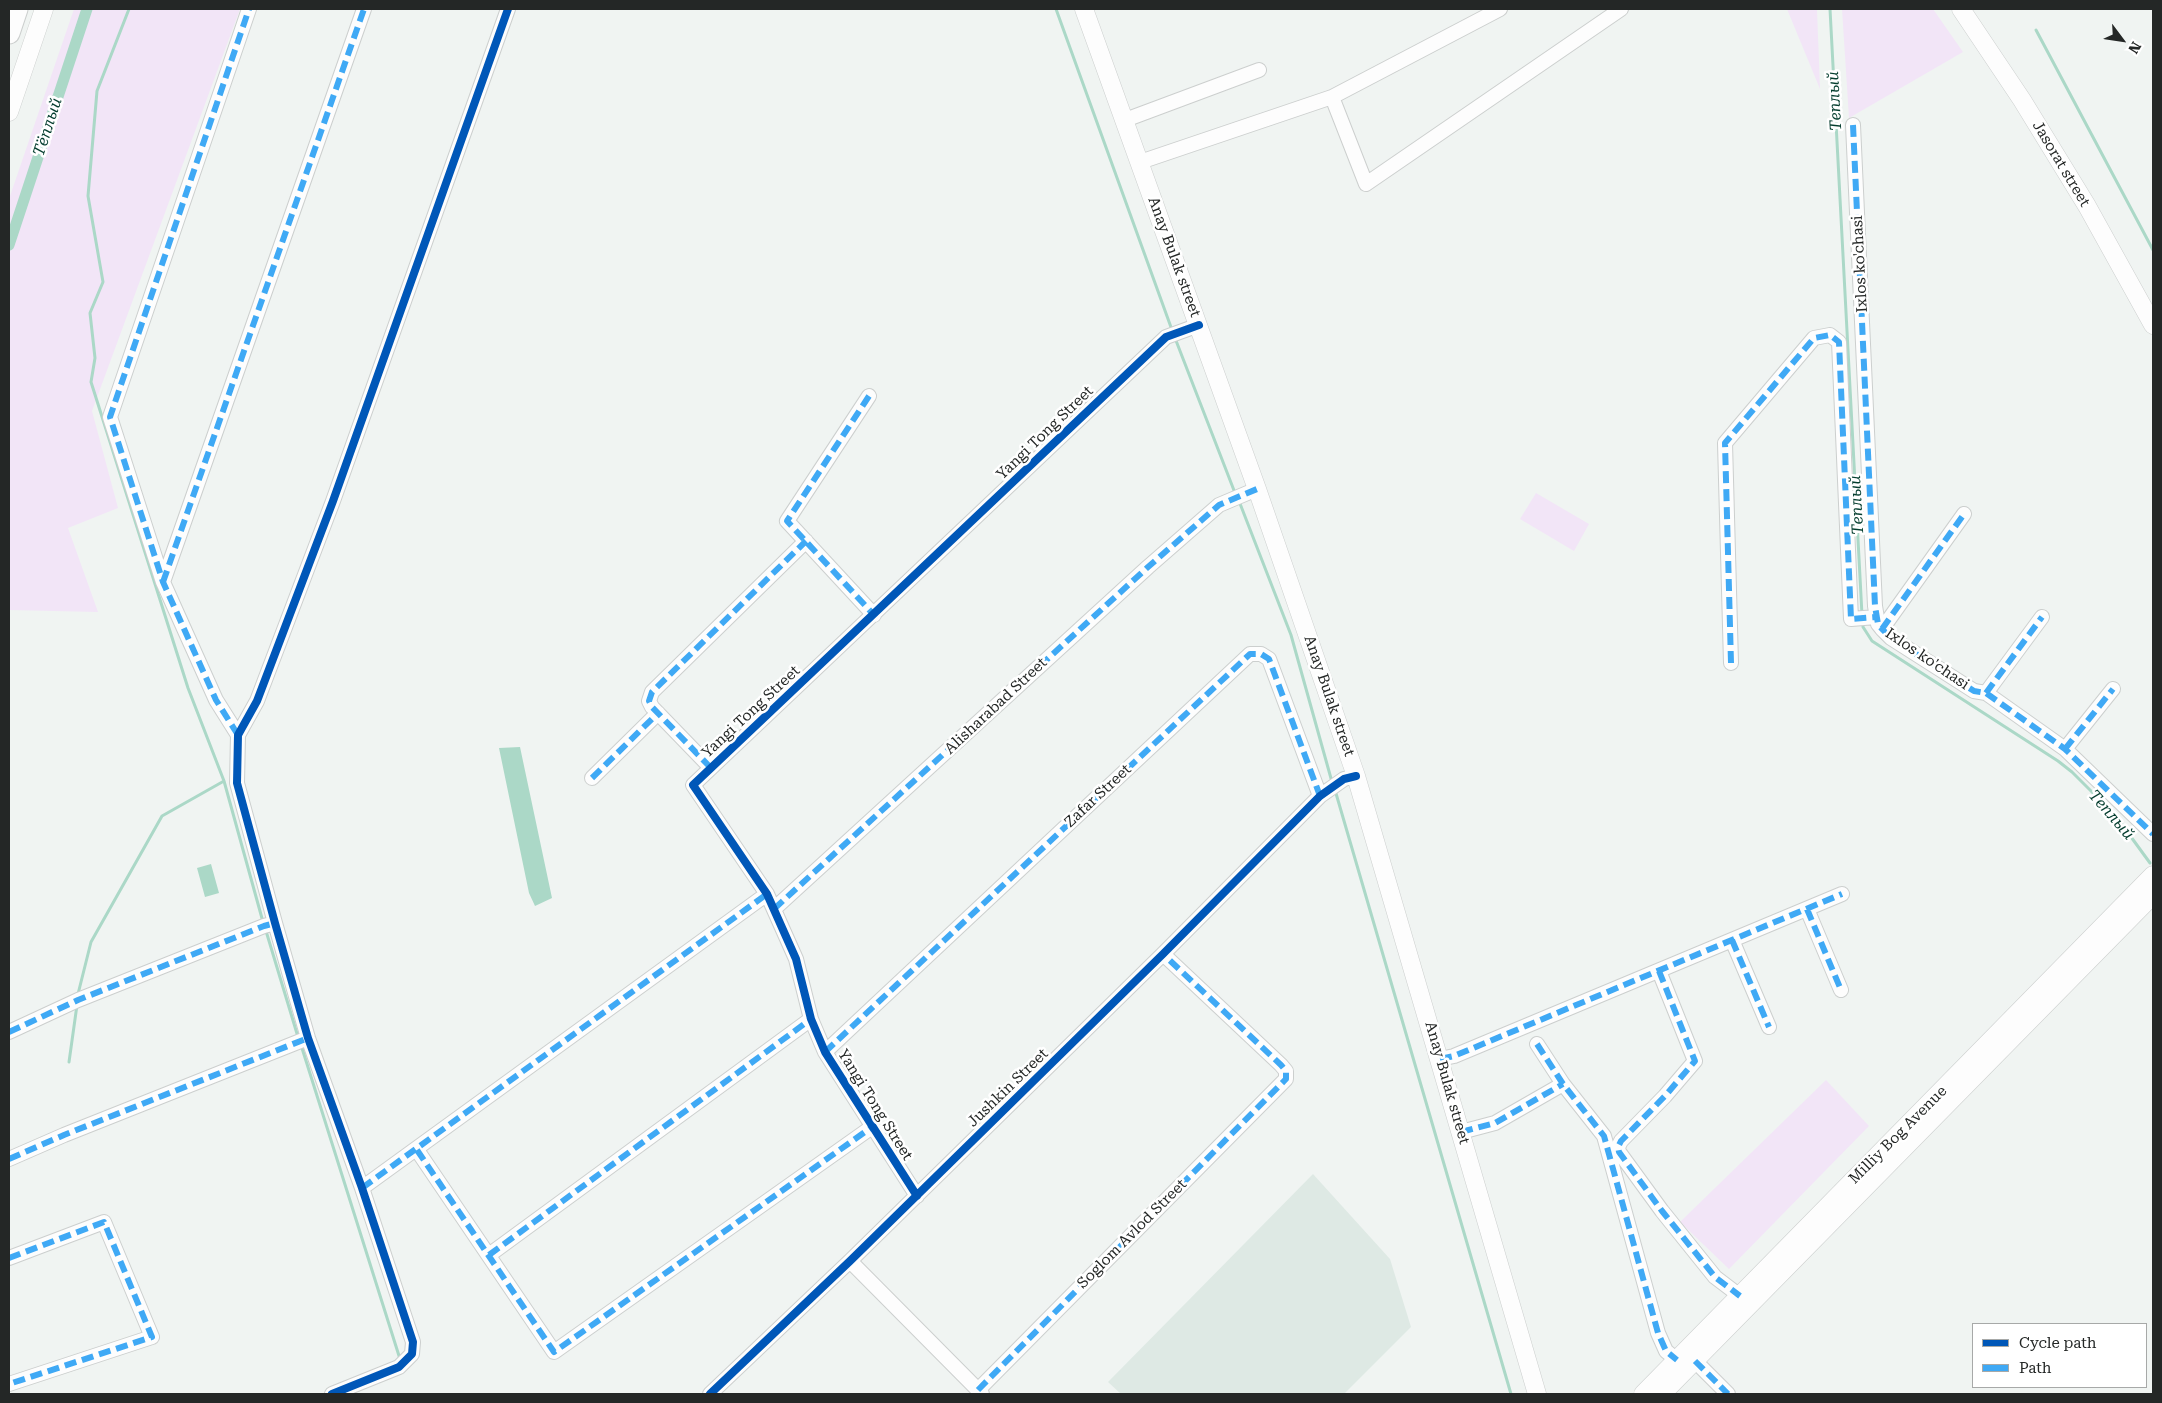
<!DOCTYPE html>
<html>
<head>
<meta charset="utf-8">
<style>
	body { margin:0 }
	#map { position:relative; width:2162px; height:1403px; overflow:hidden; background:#f0f4f2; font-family:"Roboto Serif",serif }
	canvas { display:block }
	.frame { position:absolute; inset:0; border:10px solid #242726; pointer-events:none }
	.legend { position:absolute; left:1972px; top:1323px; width:175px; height:65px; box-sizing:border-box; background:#fff; border:1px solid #a7a9a8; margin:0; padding:6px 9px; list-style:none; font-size:15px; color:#242726 }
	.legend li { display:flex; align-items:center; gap:10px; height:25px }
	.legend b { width:25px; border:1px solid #a7a9a8 }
	.north { position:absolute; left:2097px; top:15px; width:50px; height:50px; -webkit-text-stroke:4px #fff; paint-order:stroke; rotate:121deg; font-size:14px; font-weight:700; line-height:20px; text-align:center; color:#242726 }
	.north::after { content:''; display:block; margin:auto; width:18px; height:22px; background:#242726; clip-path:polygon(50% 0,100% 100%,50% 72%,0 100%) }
</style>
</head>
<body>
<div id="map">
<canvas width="2162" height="1403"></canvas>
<div class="frame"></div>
<ul class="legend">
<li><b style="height:6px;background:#0057b8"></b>Cycle path</li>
<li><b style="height:6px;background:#3fa9f5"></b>Path</li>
</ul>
<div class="north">N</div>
</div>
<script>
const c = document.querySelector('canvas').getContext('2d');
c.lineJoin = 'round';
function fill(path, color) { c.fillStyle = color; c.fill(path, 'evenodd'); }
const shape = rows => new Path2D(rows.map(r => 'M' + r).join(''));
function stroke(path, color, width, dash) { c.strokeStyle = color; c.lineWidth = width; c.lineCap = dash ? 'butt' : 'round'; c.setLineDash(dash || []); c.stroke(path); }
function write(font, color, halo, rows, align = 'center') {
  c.font = font + ' "Roboto Serif",serif'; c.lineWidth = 5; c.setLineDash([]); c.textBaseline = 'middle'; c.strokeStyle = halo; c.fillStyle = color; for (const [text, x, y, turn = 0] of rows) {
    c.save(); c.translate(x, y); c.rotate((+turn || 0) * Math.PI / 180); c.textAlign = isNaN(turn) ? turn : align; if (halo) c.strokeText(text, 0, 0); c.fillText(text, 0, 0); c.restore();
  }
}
const built = shape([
	[1313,1174,1390,1259,1411,1327,1344,1394,1121,1394,1108,1382]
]);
const green = shape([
	[74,9,240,9,92,411,118,508,68,528,98,612,9,610,9,199],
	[1787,9,1817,9,1820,89],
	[1842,9,1933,9,1963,52,1849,118],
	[1536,493,1589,524,1574,551,1520,519],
	[1826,1080,1869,1126,1729,1269,1680,1222]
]);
const water = shape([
	[520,747,552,898,535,906,529,893,499,748],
	[211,864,219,893,205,897,197,868]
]);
const stream = shape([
	[129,9,97,91,88,196,103,282,90,313,95,358,91,382,188,688,224,781,263,922],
	[1056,9,1172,330],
	[1830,9,1862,615],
	[2036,30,2153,250],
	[1175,338,1235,493],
	[1239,501,1291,635,1332,782],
	[1863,621,1863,627,1872,641,2058,761,2072,772,2115,815,2150,863],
	[1335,790,1511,1394],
	[266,931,298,1037],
	[78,994,91,942,162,816,224,781],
	[301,1045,400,1359],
	[69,1062,77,1005]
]);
const canal = shape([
	[9,245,87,9]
]);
const minor = shape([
	[1332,97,1366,184,1621,9],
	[1125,120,1259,70],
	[1853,125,1875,606,1878,624,1882,629,1891,638,1974,691,1986,693,2065,749,2153,834],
	[1140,162,1332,97,1500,9],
	[869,396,787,521,874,615],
	[163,582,364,9],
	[1882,629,1964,514],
	[1731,663,1725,443,1814,338,1830,335,1839,342,1851,619,1876,617],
	[1986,693,2042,617],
	[238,735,216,700,163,582,110,417,249,9],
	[2065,749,2113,689],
	[711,768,652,707,649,701,652,692,806,541],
	[592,778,658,713],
	[774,909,1148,567,1219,505,1257,489],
	[1807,909,1841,990],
	[1732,940,1769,1027],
	[1659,971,1695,1061,1665,1096,1621,1141,1618,1147,1619,1152,1662,1211,1715,1277,1740,1296],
	[9,1032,78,1000,264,926,275,923],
	[1537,1044,1563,1084,1604,1136,1658,1333,1666,1351,1677,1360],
	[825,1052,1250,654,1261,654,1269,659,1320,796],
	[1440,1059,1454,1056,1842,894],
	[1461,1132,1495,1123,1563,1084],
	[417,1150,554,1352,872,1127],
	[9,1159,64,1135,308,1038],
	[362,1188,767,894],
	[917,1196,825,1052,811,1019,796,959,767,894,693,785,1166,337,1199,325],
	[489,1255,811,1019],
	[9,1258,104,1222,152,1337,9,1384],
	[850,1261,982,1394],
	[1695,1361,1728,1394],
	[978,1390,1286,1079,1286,1071,1281,1065,1163,954],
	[332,1394,399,1367,412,1354,413,1342,362,1188,308,1038,275,923,237,783,238,735,257,701,333,501,508,9],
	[710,1394,850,1261,1163,954,1320,796,1344,779,1356,776]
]);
const major = shape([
	[1084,9,1257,489,1356,776,1537,1394],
	[1961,9,2022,100,2087,206,2153,325],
	[9,112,44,9],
	[1643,1394,2153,875],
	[1662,1394,2153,895]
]);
const highway = shape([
	[9,33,17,9]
]);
const quiet = shape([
	[1853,125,1875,606,1878,624,1882,629,1891,638,1974,691,1986,693,2065,749,2153,834],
	[869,396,787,521,874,615],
	[163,582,364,9],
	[1882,629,1964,514],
	[1731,663,1725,443,1814,338,1830,335,1839,342,1851,619,1876,617],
	[1986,693,2042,617],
	[238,735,216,700,163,582,110,417,249,9],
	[2065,749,2113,689],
	[711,768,652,707,649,701,652,692,806,541],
	[592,778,658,713],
	[774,909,1148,567,1219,505,1257,489],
	[1807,909,1841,990],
	[1732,940,1769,1027],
	[1659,971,1695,1061,1665,1096,1621,1141,1618,1147,1619,1152,1662,1211,1715,1277,1740,1296],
	[9,1032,78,1000,264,926,275,923],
	[1537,1044,1563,1084,1604,1136,1658,1333,1666,1351,1677,1360],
	[825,1052,1250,654,1261,654,1269,659,1320,796],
	[1440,1059,1454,1056,1842,894],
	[1461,1132,1495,1123,1563,1084],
	[417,1150,554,1352,872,1127],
	[9,1159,64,1135,308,1038],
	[362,1188,767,894],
	[489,1255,811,1019],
	[9,1258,104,1222,152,1337,9,1384],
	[1695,1361,1728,1394],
	[978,1390,1286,1079,1286,1071,1281,1065,1163,954]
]);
const cycleway = shape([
	[917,1196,825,1052,811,1019,796,959,767,894,693,785,1166,337,1199,325],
	[332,1394,399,1367,412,1354,413,1342,362,1188,308,1038,275,923,237,783,238,735,257,701,333,501,508,9],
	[710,1394,850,1261,1163,954,1320,796,1344,779,1356,776]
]);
const streetNames = [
	["Jasorat street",2061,164,59],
	["Anay Bulak street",1174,257,70],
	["Ixlos ko'chasi",1860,264,-93],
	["Yangi Tong Street",1045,433,-44],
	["Ixlos ko'chasi",1927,659,34],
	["Anay Bulak street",1329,696,71],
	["Alisharabad Street",996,706,-43],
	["Yangi Tong Street",751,712,-43],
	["Zafar Street",1098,796,-43],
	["Anay Bulak street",1447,1083,74],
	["Jushkin Street",1008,1088,-44],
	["Yangi Tong Street",875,1105,58],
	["Milliy Bog Avenue",1898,1135,-45],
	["Soglom Avlod Street",1132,1234,-45]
];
const waterNames = [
	["Теплый",1835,101,-93],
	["Тёплый",48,127,-72],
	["Теплый",1857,505,-93],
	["Теплый",2111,815,49]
];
fill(built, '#dee9e4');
fill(green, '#f2e5f7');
fill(water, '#abd8c7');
stroke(stream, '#abd8c7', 3);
stroke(canal, '#abd8c7', 11);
stroke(minor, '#cccfce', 16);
stroke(major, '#cccfce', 19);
stroke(highway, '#cccfce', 23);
stroke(minor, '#fdfdfd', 14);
stroke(major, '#fdfdfd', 18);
stroke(highway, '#fdfdfd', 21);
stroke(quiet, '#3fa9f5', 6, [12, 6]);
stroke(cycleway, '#0057b8', 8);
write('15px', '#242726', '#fff', streetNames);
write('italic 16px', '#053e2f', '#fff', waterNames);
</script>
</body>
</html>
